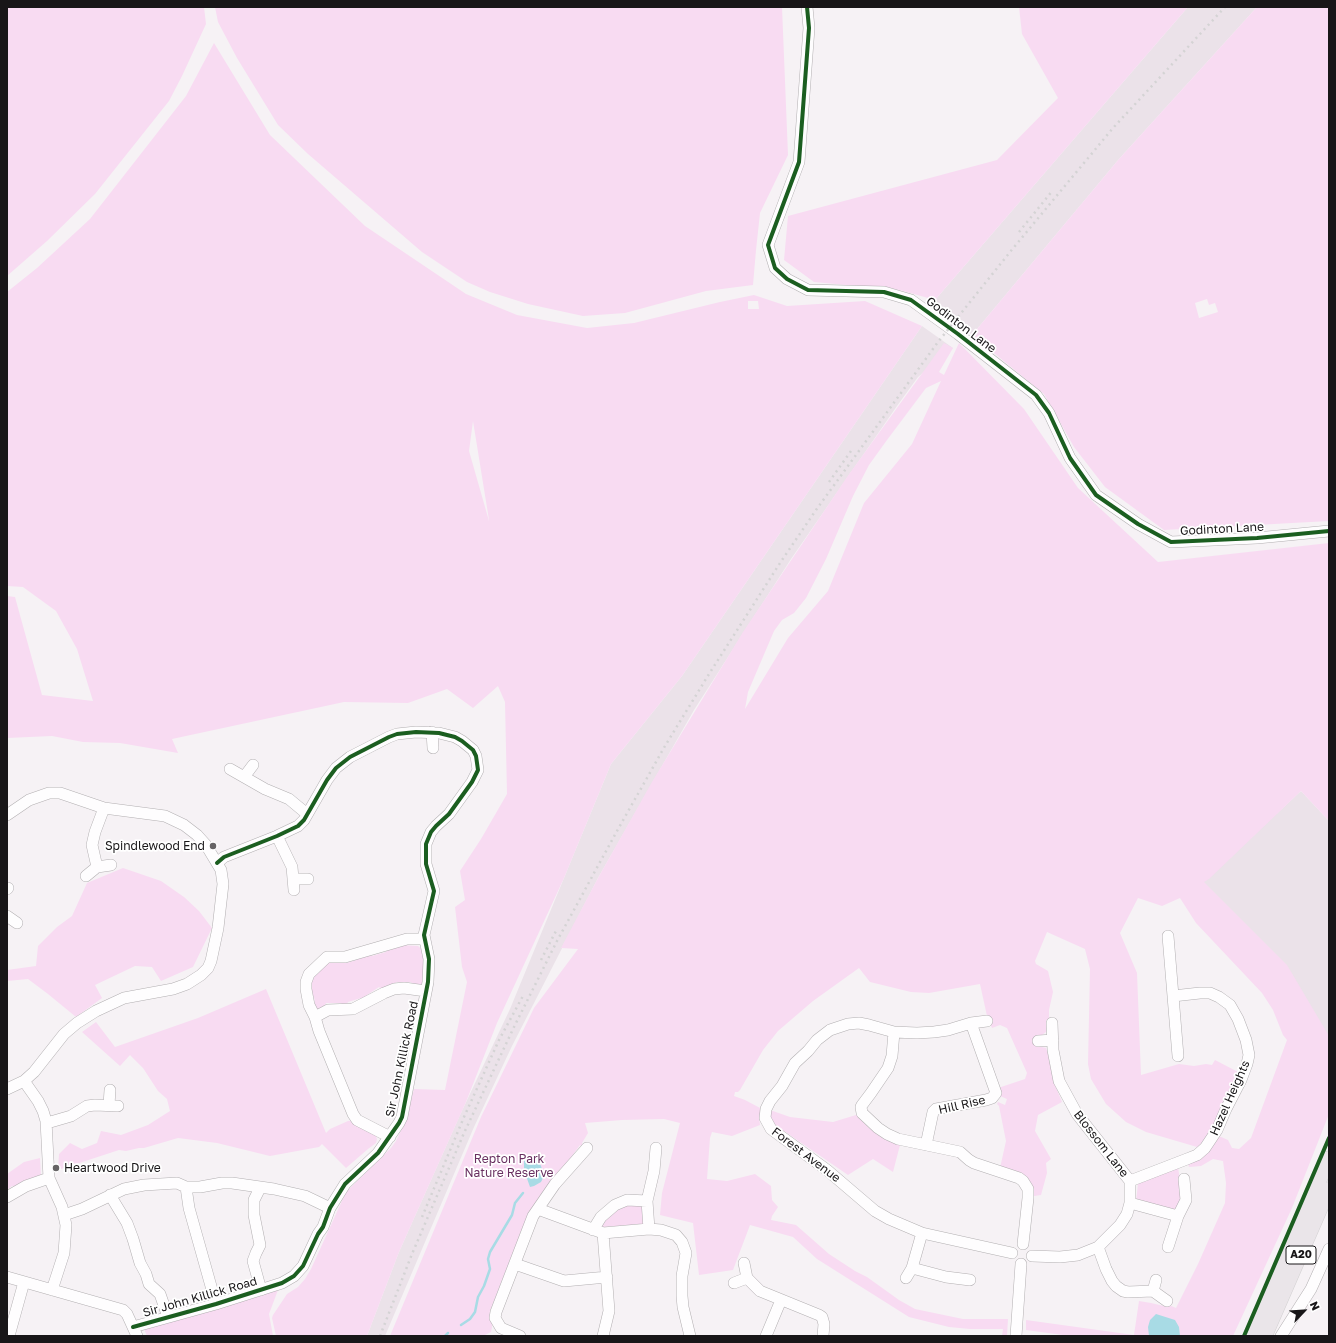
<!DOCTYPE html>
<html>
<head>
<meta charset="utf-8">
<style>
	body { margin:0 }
	#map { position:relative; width:1336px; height:1343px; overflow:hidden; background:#f6f2f5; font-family:"Golos Text",sans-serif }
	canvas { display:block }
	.frame { position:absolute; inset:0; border:8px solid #181618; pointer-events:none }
	.north { position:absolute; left:1284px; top:1291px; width:40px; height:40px; -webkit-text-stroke:3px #fff; paint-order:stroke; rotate:65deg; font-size:11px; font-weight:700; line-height:16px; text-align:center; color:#181618 }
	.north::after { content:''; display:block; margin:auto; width:14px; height:18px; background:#181618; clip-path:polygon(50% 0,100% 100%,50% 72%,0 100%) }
</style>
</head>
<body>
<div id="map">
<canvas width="1336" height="1343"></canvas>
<div class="frame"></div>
<div class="north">N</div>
</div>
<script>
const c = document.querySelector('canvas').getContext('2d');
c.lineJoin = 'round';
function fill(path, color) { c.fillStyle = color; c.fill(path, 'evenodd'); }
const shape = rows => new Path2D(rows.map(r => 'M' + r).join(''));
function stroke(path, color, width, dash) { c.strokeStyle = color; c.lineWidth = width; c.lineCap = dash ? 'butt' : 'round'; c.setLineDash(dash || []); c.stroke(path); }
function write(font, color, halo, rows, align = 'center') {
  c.font = font + ' "Golos Text",sans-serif'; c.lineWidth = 3.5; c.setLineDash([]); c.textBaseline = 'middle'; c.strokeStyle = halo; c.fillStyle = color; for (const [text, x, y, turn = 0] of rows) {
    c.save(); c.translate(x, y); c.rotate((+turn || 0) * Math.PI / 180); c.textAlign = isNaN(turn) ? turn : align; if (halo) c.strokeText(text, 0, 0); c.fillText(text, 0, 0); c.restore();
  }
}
const built = shape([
	[1188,7,1257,7,1119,159,972,335,935,300],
	[922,326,953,348,918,377,897,406,791,559,694,710,598,878,512,1046,474,1127,385,1336,367,1336,399,1252,460,1115,510,1009,611,764,682,676],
	[1301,791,1329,821,1329,1055,1198,886]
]);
const green = shape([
	[7,7,204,7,206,24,182,76,169,101,95,194,47,241,7,276],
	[215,7,782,7,788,155,760,213,756,250,753,285,706,291,625,313,583,316,528,304,490,292,467,282,422,252,308,154,278,125,237,58,218,22],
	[1019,7,1188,7,935,300,900,290,814,282,784,260,788,216,997,160,1058,98,1022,34],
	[1257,7,1329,7,1329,521,1164,530,1105,487,1074,447,1044,394,972,335,1119,159],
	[1207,299,1209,305,1215,303,1218,312,1199,318,1195,303],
	[214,43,270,135,365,226,466,294,517,315,587,328,634,323,720,302,754,295,787,306,865,301,922,326,682,676,611,764,564,878,497,1023,466,1102,399,1252,367,1336,276,1336,272,1318,273,1315,287,1294,298,1287,305,1279,311,1269,346,1192,391,1148,396,1141,406,1120,414,1089,445,1090,467,982,462,967,455,907,465,900,460,871,481,839,507,794,505,702,498,686,473,708,447,689,408,703,344,702,172,739,178,753,120,743,83,742,52,736,7,738,7,596,15,597,42,695,93,701,77,649,56,611,23,587,7,586,7,292,37,268,90,219,186,96],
	[748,301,758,301,759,309,748,309],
	[473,421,489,520,489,521,469,451],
	[944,343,953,348,939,372,944,375,959,343,1024,409,1078,488,1158,562,1329,543,1329,821,1301,791,1209,879,1204,882,1287,965,1329,1036,1329,1114,1292,1208,1233,1336,1070,1336,1026,1330,1026,1320,1134,1335,1139,1301,1151,1303,1168,1307,1169,1305,1176,1308,1198,1264,1225,1203,1226,1183,1223,1161,1213,1159,1201,1166,1189,1167,1188,1164,1200,1158,1210,1149,1219,1136,1228,1140,1232,1148,1239,1149,1251,1138,1287,1040,1283,1035,1273,1010,1262,993,1196,923,1180,898,1162,906,1138,898,1120,933,1137,973,1141,1075,1179,1064,1194,1066,1206,1064,1212,1065,1215,1060,1240,1073,1215,1123,1202,1144,1197,1147,1146,1132,1126,1122,1106,1104,1091,1079,1088,1064,1090,969,1085,949,1047,932,1035,961,1036,964,1048,971,1053,992,1049,1010,1049,1020,1046,1020,1046,1032,1042,1035,1036,1036,1037,1046,1046,1048,1047,1050,1055,1085,1062,1102,1038,1115,1035,1131,1051,1159,1046,1163,1047,1173,1041,1195,1034,1196,1034,1190,1031,1183,1022,1174,1000,1168,1006,1141,999,1106,997,1104,998,1102,1005,1105,1007,1099,1000,1096,998,1088,1025,1079,1027,1073,1007,1028,1000,1025,992,1028,987,1016,980,984,929,993,911,992,870,982,859,968,813,1001,778,1031,763,1050,740,1090,738,1092,735,1092,734,1096,745,1100,762,1109,759,1116,760,1125,732,1136,712,1132,710,1138,707,1179,727,1181,755,1174,771,1186,772,1200,778,1207,772,1216,771,1220,796,1225,829,1254,855,1271,867,1277,899,1300,915,1309,963,1319,1008,1319,1007,1336,1002,1336,1003,1329,970,1329,949,1327,909,1317,817,1259,793,1237,750,1225,733,1270,699,1275,693,1223,660,1215,662,1193,680,1123,664,1119,622,1120,585,1123,588,1133,582,1143,583,1147,580,1145,561,1171,525,1222,490,1311,489,1319,492,1319,492,1327,491,1332,483,1336,390,1336,481,1117,534,1008,578,949,561,948,598,878,652,782,743,632,847,477],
	[941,381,912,444,864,503,828,591,788,638,745,709,748,692,774,631,782,620,794,613,806,598,826,559,853,496,869,465,887,440,926,388],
	[123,868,161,881,184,897,199,911,212,928,193,967,161,981,152,967,135,966,95,985,102,998,76,1017,48,994,28,979,7,981,7,970,36,966,38,946,57,927,72,916,87,883],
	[401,945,418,946,425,952,426,980,421,986,412,985,411,982,396,982,394,986,383,990,379,987,367,995,367,999,365,1001,361,998,348,1002,346,1006,343,1006,341,1003,326,1003,324,1008,317,1011,313,1007,315,1003,314,997,310,991,311,979,330,961,347,963,356,960,360,956,370,954,372,956,386,952,387,949],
	[266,989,326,1133,330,1129,348,1121,353,1120,375,1134,377,1139,376,1143,368,1149,346,1168,322,1144,319,1147,270,1156,217,1143,178,1138,144,1148,139,1148,126,1151,119,1150,58,1170,59,1154,70,1143,82,1149,97,1143,101,1131,121,1135,148,1125,170,1111,167,1099,158,1091,143,1068,130,1055,120,1066,82,1032,96,1022,115,1047,198,1018],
	[770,1110,790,1117,833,1122,856,1115,869,1128,883,1138,900,1145,893,1172,873,1159,848,1175,784,1131,781,1131,771,1122],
	[40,1158,41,1177,16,1187,12,1186,7,1190,7,1174,24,1162],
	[1178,1167,1183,1201,1175,1210,1136,1201,1138,1184],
	[642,1203,644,1224,603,1227,600,1227,599,1224,619,1207],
	[278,1290,269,1314,273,1336,147,1336,144,1329]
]);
const water = shape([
	[530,1155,536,1157,541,1166,544,1176,541,1182,534,1186,530,1187,524,1170,524,1159],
	[1156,1314,1175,1320,1179,1327,1180,1336,1149,1336,1148,1327,1150,1320]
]);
const stream = shape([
	[461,1325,470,1319,475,1312,478,1297,484,1286,490,1269,488,1259,490,1252,512,1215,515,1203,523,1193],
	[445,1336,448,1333]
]);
const minor = shape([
	[807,7,809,28,799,162,768,245,775,268,787,279,808,290,884,292,911,300,958,334,1036,395,1049,413,1070,458,1096,495,1138,524,1171,542,1257,538,1329,531],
	[432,732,433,748],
	[230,769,265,789,289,799,307,814],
	[244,777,253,765],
	[7,815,29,800,49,793,60,793,104,808,165,816,184,825,197,835,206,845,221,870,223,884,218,928,211,961,208,968,201,975,187,984,173,989,124,998,96,1011,77,1023,64,1034,34,1072,24,1081,7,1089],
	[277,836,292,867,294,890],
	[97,867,92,845,95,832,104,808],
	[86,876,97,867,111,865],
	[294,879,308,879],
	[7,889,8,888],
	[7,916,17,923],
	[1168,936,1178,1056],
	[424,939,407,939,345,957,327,957,309,974,306,982,306,989,309,1005,315,1017,328,1010,353,1009,384,993,394,989,404,988,426,991],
	[315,1017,319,1031,353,1114,357,1120,390,1137],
	[987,1021,971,1023,948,1030,934,1032,917,1033,894,1032,869,1025,859,1023,848,1024,830,1030,817,1040,808,1051,795,1063,782,1086,770,1101,766,1109,765,1118,771,1129,827,1170,875,1211,889,1219,922,1233,1012,1253],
	[894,1032,892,1056,888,1068,871,1093,862,1105,861,1107,862,1113,878,1128,887,1134,898,1139,960,1152,969,1160,974,1163,1019,1178,1023,1181,1028,1189,1028,1198,1023,1244],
	[1038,1041,1053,1040],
	[24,1081,38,1101,43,1111,46,1121,49,1178,62,1207,66,1225,64,1253,52,1290],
	[109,1105,110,1090],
	[47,1123,71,1116,87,1106,95,1105,118,1106],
	[926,1145,933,1112,936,1109,986,1100,992,1098,996,1093,971,1023],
	[1130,1181,1187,1159,1197,1155,1205,1148,1217,1130,1226,1109,1241,1080,1247,1064,1249,1055,1246,1040,1238,1019,1230,1005,1219,997,1210,993,1200,993,1173,996],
	[186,1187,189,1208,216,1304],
	[260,1188,254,1200,254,1215,260,1245,256,1253,253,1261,261,1290],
	[110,1195,127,1223,133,1239,140,1263,146,1274,149,1284,160,1294,168,1317],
	[7,1197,26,1186,49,1178],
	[1130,1203,1178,1216],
	[538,1209,603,1233,649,1229,661,1230,676,1235,682,1242,686,1253,682,1276,682,1296,683,1307,690,1336],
	[64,1215,82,1209,124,1189,144,1185,177,1183,186,1187,200,1187,222,1183,232,1183,274,1189,305,1196,330,1208],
	[649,1229,647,1201,654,1171,656,1148],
	[593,1230,601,1217,615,1205,627,1200,647,1201],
	[603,1233,609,1311,603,1336],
	[1098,1247,1106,1269,1112,1281,1116,1286,1123,1291,1128,1292,1153,1291,1167,1301],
	[1168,1247,1178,1216,1186,1200,1184,1179],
	[1032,1256,1060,1257,1078,1255,1098,1247,1120,1225,1127,1214,1130,1203,1130,1181,1077,1114,1059,1081,1053,1050,1052,1023],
	[744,1263,747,1278,760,1291,819,1315,822,1317,824,1324,823,1336],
	[515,1264,564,1281,607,1277],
	[912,1268,946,1277,970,1280],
	[7,1277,123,1310,127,1314,137,1336],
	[906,1278,912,1268,922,1233],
	[734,1283,747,1278],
	[1153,1291,1156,1280],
	[133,1327,216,1304,282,1283,294,1276,303,1266,318,1234,323,1227,330,1208,345,1184,378,1153,399,1123,402,1117,428,982,429,959,424,935,434,891,426,864,426,844,431,832,436,826,449,814,472,782,478,770,476,756,473,750,462,741,455,737,439,733,416,732,397,734,389,737,350,757,336,768,327,780,304,820,298,826,277,836,224,857,217,863],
	[9,1336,24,1282],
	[520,1336,501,1328,495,1318,496,1312,533,1216,555,1184,587,1148],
	[766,1336,781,1300],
	[1016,1336,1021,1264],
	[1281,1336,1311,1289,1329,1249]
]);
const major = shape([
	[1252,1336,1263,1314,1329,1158],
	[1265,1336,1329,1189]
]);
const rail = shape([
	[1019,232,1053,190],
	[829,482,851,451],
	[541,960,557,929],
	[422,1217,464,1117,499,1040,524,994],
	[380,1336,412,1254,464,1133,514,1027,557,941,617,831,665,746,709,674,780,563,816,510,938,342,1010,252,1113,128,1225,7]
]);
const cycleway = shape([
	[807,7,809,28,799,162,768,245,775,268,787,279,808,290,884,292,911,300,958,334,1036,395,1049,413,1070,458,1096,495,1138,524,1171,542,1257,538,1329,531],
	[133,1327,216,1304,282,1283,294,1276,303,1266,318,1234,323,1227,330,1208,345,1184,378,1153,399,1123,402,1117,428,982,429,959,424,935,434,891,426,864,426,844,431,832,436,826,449,814,472,782,478,770,476,756,473,750,462,741,455,737,439,733,416,732,397,734,389,737,350,757,336,768,327,780,304,820,298,826,277,836,224,857,217,863],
	[1244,1336,1329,1138]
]);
const markers = [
	[213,846,4,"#666365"],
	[56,1168,4,"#666365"]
];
const shields = [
	[1301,1255,30]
];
const shieldNames = [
	["A20",1301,1255]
];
const streetNames = [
	["Godinton Lane",961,325,37],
	["Godinton Lane",1222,529,-3],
	["Sir John Killick Road",402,1059,-78],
	["Hazel Heights",1230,1098,-66],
	["Hill Rise",962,1105,-13],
	["Blossom Lane",1101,1144,52],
	["Forest Avenue",806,1155,37],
	["Sir John Killick Road",200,1297,-16]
];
const poiNames = [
	["Spindlewood End",205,846],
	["Heartwood Drive",64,1168,"left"]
];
const parkNames = [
	["Repton Park",509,1159],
	["Nature Reserve",509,1173]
];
fill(built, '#ebe2e9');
fill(green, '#f8dbf2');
fill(water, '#a8dbe5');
stroke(stream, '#a8dbe5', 2.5);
stroke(minor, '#b2afb1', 12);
stroke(major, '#d2d0d1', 15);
stroke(minor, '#fefdfe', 11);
stroke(major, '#eae5e9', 14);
stroke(rail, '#d4d3d4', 2.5, [2, 4]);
stroke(cycleway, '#1b5e20', 4);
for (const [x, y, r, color] of markers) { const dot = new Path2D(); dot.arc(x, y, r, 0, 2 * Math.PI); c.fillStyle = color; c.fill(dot); stroke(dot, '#fff', 1.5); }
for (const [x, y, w] of shields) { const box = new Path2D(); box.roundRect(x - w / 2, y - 9, w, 18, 3); c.fillStyle = '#fff'; c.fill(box); stroke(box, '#181618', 1); }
write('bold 11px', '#181618', null, shieldNames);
write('12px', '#181618', '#fff', streetNames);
write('12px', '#181618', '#fff', poiNames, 'right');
write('12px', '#693061', '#fff', parkNames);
</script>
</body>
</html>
